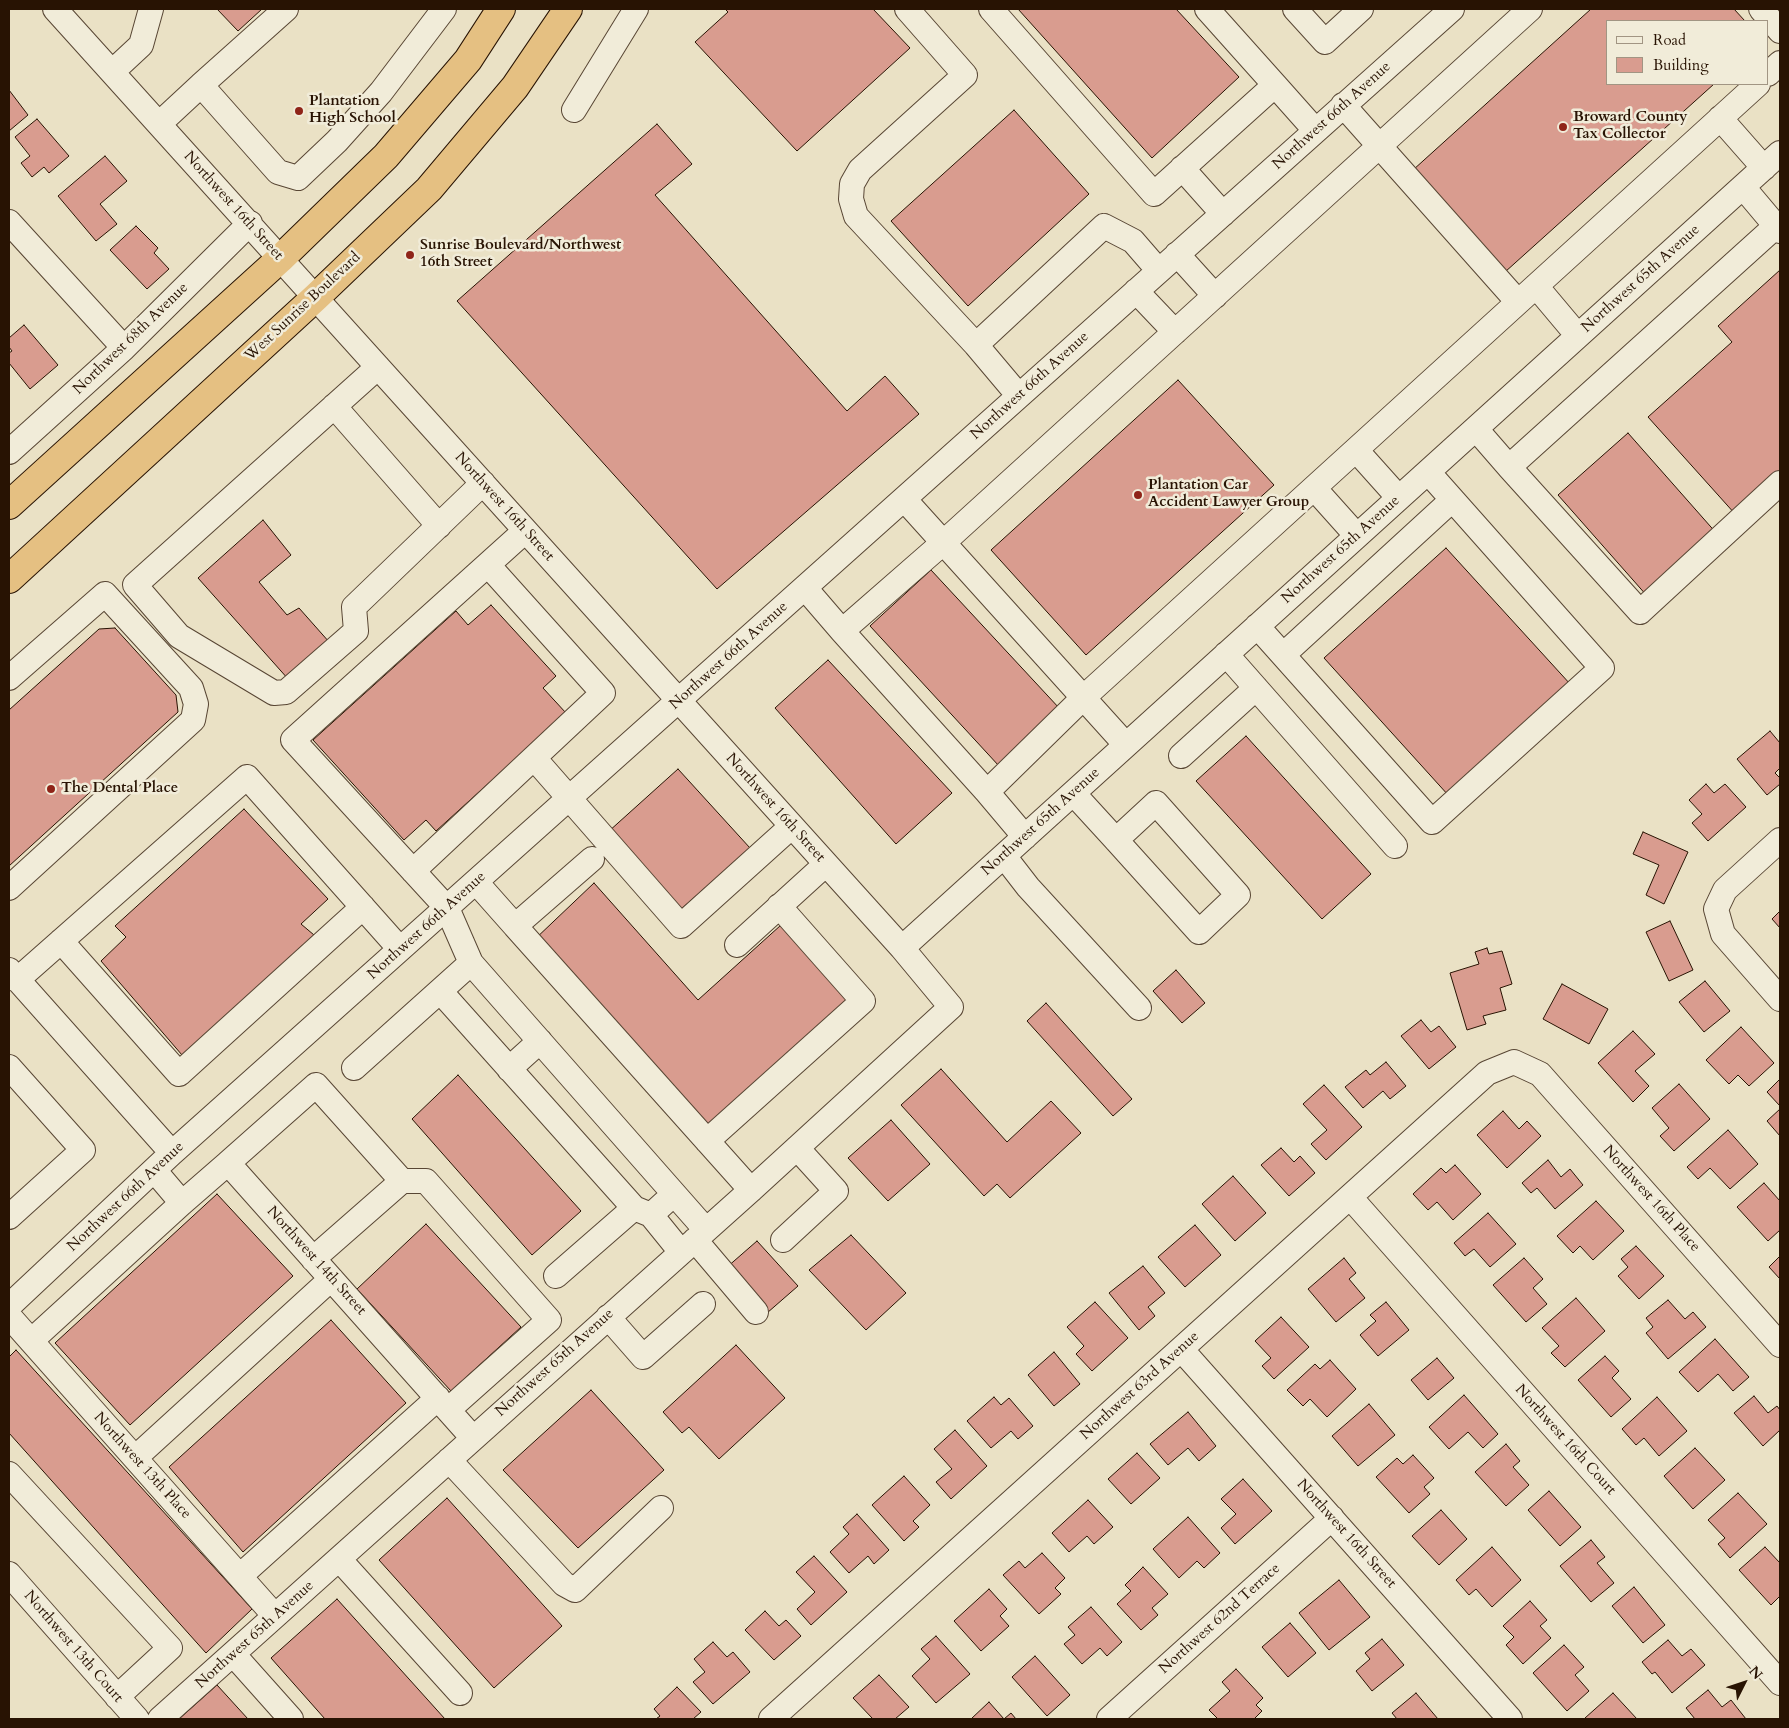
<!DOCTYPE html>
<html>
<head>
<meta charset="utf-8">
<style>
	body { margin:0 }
	#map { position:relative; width:1789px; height:1728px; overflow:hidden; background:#eae1c5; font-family:Cardo,serif }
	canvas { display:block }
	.frame { position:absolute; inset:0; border:10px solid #281303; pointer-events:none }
	.legend { position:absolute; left:1606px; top:20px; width:162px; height:65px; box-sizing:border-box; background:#f1ecd9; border:1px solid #a19583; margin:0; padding:6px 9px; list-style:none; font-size:15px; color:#281303 }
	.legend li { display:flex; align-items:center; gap:10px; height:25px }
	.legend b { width:25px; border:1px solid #a19583 }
	.north { position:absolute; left:1719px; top:1658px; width:50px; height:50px; -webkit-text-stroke:4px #f1ecd9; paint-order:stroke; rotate:49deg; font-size:14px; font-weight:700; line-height:20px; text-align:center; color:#281303 }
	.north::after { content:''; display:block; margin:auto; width:18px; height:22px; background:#281303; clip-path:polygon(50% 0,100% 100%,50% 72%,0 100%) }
</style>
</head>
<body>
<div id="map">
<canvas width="1789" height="1728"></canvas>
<div class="frame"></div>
<ul class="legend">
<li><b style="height:6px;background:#f1ecd9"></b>Road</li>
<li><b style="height:14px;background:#d99c8f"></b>Building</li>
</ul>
<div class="north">N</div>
</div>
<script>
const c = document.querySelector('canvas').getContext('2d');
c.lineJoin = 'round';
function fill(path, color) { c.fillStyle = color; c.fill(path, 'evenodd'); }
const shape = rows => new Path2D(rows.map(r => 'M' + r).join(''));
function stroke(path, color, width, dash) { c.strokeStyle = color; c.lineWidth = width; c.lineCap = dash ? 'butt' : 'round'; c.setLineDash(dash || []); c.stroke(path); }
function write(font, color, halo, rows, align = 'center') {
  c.font = font + ' Cardo,serif'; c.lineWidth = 5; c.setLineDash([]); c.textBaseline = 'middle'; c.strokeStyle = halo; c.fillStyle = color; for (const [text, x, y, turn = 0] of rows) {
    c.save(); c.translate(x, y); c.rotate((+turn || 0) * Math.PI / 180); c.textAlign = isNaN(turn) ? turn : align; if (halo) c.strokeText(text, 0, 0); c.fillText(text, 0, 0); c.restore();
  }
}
const building = shape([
	[217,9,262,9,238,31,217,9],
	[725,9,873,9,910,48,797,151,695,42,728,12,725,9],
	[1018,9,1176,9,1239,77,1152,158,1018,9],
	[1591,9,1734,9,1745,21,1608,21,1608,84,1714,84,1505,272,1413,170,1591,9],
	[9,90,28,115,9,131,9,90],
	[1014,110,1089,194,968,306,891,221,1014,110],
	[37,119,69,156,49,173,44,167,32,177,21,163,30,156,15,137,37,119],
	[657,124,692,164,655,195,847,411,885,376,919,414,717,589,457,301,657,124],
	[105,156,127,181,100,204,117,224,96,241,58,196,105,156],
	[136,226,158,248,154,253,169,269,147,289,110,250,136,226],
	[1780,270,1780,475,1736,515,1648,417,1732,342,1718,326,1780,270],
	[24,325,58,365,30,389,9,363,9,353,12,351,9,347,9,338,24,325],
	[1178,380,1274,485,1086,655,991,550,1178,380],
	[1628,433,1718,535,1648,597,1558,495,1628,433],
	[263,520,291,555,259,582,287,615,299,608,330,643,289,680,198,578,263,520],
	[1446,548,1571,685,1449,796,1324,658,1446,548],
	[931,570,1060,709,999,766,870,626,931,570],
	[491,605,556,676,543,688,566,713,436,831,426,820,404,840,313,740,456,611,468,625,491,605],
	[115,628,176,695,178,712,9,866,9,710,99,629,115,628],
	[828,660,952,793,896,844,775,708,828,660],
	[1770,731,1780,743,1780,768,1775,773,1780,778,1780,784,1767,795,1737,759,1770,731],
	[1246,736,1371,874,1322,919,1196,781,1246,736],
	[678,769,750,848,679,911,608,832,678,769],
	[1706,784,1714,793,1725,784,1746,807,1708,841,1692,823,1702,814,1689,800,1706,784],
	[244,809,328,899,301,924,314,935,182,1055,101,961,126,937,115,926,244,809],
	[1643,832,1688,852,1664,904,1646,895,1659,865,1633,854,1643,832],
	[594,883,698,1000,781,925,848,999,704,1132,533,941,594,883],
	[1780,911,1780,928,1772,919,1780,911],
	[1670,921,1693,970,1669,981,1646,932,1670,921],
	[1487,948,1489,954,1502,951,1512,984,1500,988,1506,1010,1483,1016,1486,1024,1467,1030,1450,973,1479,964,1475,952,1487,948],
	[1176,970,1205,1003,1182,1023,1153,991,1176,970],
	[1705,981,1730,1011,1704,1032,1679,1002,1705,981],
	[1562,984,1608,1009,1589,1044,1543,1019,1562,984],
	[1046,1003,1132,1099,1113,1116,1027,1021,1046,1003],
	[1421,1020,1431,1032,1439,1026,1456,1047,1429,1069,1401,1036,1421,1020],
	[1741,1027,1774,1063,1749,1086,1738,1075,1729,1084,1706,1060,1741,1027],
	[1633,1031,1655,1054,1635,1071,1649,1086,1633,1102,1598,1063,1633,1031],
	[1386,1062,1406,1086,1390,1099,1383,1091,1363,1108,1345,1087,1366,1070,1370,1075,1386,1062],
	[941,1069,1007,1142,1051,1101,1081,1133,1010,1198,997,1184,984,1196,901,1105,941,1069],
	[458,1075,581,1211,532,1255,412,1119,458,1075],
	[1780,1079,1780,1106,1767,1092,1780,1079],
	[1679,1084,1710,1119,1674,1151,1660,1136,1669,1128,1652,1108,1679,1084],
	[1324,1085,1362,1127,1326,1160,1311,1144,1327,1130,1303,1104,1324,1085],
	[1780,1109,1780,1136,1767,1121,1780,1109],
	[1503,1111,1519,1129,1527,1121,1541,1136,1507,1168,1477,1135,1503,1111],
	[891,1120,930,1164,888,1201,848,1158,891,1120],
	[1728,1130,1758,1164,1730,1189,1710,1168,1698,1179,1687,1167,1728,1130],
	[1281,1148,1294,1162,1300,1156,1315,1173,1289,1196,1261,1165,1281,1148],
	[1548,1160,1561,1177,1570,1169,1583,1185,1555,1209,1537,1188,1531,1193,1522,1183,1548,1160],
	[1455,1165,1481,1194,1453,1220,1437,1202,1428,1210,1413,1194,1441,1168,1446,1173,1455,1165],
	[1233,1176,1266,1213,1235,1241,1202,1204,1233,1176],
	[1764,1183,1780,1201,1780,1230,1768,1241,1737,1207,1764,1183],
	[217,1194,293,1276,130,1425,55,1343,217,1194],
	[1596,1201,1624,1231,1593,1260,1580,1246,1573,1253,1557,1236,1596,1201],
	[1488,1213,1516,1244,1490,1267,1474,1249,1465,1256,1454,1243,1488,1213],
	[426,1224,521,1327,451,1391,357,1289,426,1224],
	[1195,1225,1221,1255,1185,1287,1158,1257,1195,1225],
	[851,1235,906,1293,866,1330,809,1270,851,1235],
	[757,1241,798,1286,767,1313,726,1268,757,1241],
	[1636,1246,1664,1276,1639,1299,1618,1276,1628,1267,1621,1259,1636,1246],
	[1780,1256,1780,1279,1769,1267,1780,1256],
	[1344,1258,1356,1273,1349,1279,1365,1298,1336,1322,1308,1289,1344,1258],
	[1524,1258,1543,1279,1533,1288,1547,1304,1526,1322,1493,1285,1524,1258],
	[1143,1266,1165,1293,1148,1307,1155,1316,1139,1330,1109,1293,1143,1266],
	[1576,1298,1605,1331,1565,1367,1551,1353,1559,1346,1542,1328,1576,1298],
	[1668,1300,1685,1319,1693,1312,1706,1327,1668,1359,1646,1333,1653,1327,1646,1318,1668,1300],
	[1095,1302,1128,1338,1092,1371,1076,1354,1084,1346,1067,1327,1095,1302],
	[1386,1302,1409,1330,1378,1356,1360,1335,1376,1321,1370,1315,1386,1302],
	[1281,1317,1309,1347,1274,1379,1262,1366,1271,1358,1255,1341,1281,1317],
	[331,1320,406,1403,243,1552,169,1467,331,1320],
	[1715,1339,1749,1377,1733,1391,1718,1374,1698,1392,1679,1372,1715,1339],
	[736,1345,785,1398,719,1459,689,1427,682,1433,663,1412,736,1345],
	[16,1350,252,1609,206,1653,9,1433,9,1357,16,1350],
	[1054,1352,1080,1384,1054,1406,1028,1375,1054,1352],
	[1605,1356,1619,1371,1612,1378,1631,1399,1611,1417,1578,1380,1605,1356],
	[1437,1358,1454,1378,1428,1400,1411,1380,1437,1358],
	[1330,1360,1356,1389,1327,1417,1310,1399,1303,1406,1287,1390,1315,1364,1320,1369,1330,1360],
	[591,1390,664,1470,578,1548,503,1470,591,1390],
	[1464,1395,1498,1434,1483,1448,1468,1432,1449,1449,1429,1427,1464,1395],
	[1754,1396,1768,1413,1777,1406,1780,1410,1780,1430,1763,1446,1734,1413,1754,1396],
	[994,1397,1001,1405,1009,1398,1033,1426,1018,1439,1011,1431,991,1448,967,1421,994,1397],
	[1657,1397,1687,1431,1659,1456,1644,1438,1636,1445,1622,1429,1657,1397],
	[1369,1404,1395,1435,1358,1466,1332,1436,1369,1404],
	[1188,1412,1216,1446,1199,1461,1188,1448,1168,1465,1150,1444,1188,1412],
	[955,1430,987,1466,951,1499,936,1482,952,1469,934,1449,955,1430],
	[1506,1444,1520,1461,1513,1467,1529,1485,1506,1506,1475,1472,1506,1444],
	[1695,1448,1725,1480,1693,1509,1664,1476,1695,1448],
	[1137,1453,1160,1478,1131,1504,1108,1479,1137,1453],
	[1413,1455,1434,1478,1424,1487,1430,1494,1409,1513,1376,1477,1397,1458,1403,1464,1413,1455],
	[904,1476,930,1505,913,1521,919,1527,904,1541,872,1505,904,1476],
	[1243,1479,1272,1511,1235,1544,1221,1528,1236,1514,1221,1499,1243,1479],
	[1549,1491,1581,1527,1560,1546,1528,1510,1549,1491],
	[1738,1493,1767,1524,1730,1558,1718,1544,1725,1538,1708,1520,1738,1493],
	[447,1498,562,1626,494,1688,379,1560,447,1498],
	[1088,1500,1113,1527,1094,1544,1087,1536,1069,1552,1052,1533,1088,1500],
	[1441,1510,1467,1539,1439,1565,1412,1536,1441,1510],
	[857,1514,889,1550,874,1564,868,1556,849,1573,830,1552,849,1534,843,1527,857,1514],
	[1188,1517,1220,1553,1204,1568,1197,1561,1179,1578,1153,1549,1188,1517],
	[1591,1540,1605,1557,1597,1563,1614,1583,1591,1602,1560,1566,1591,1540],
	[1492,1547,1521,1580,1492,1607,1476,1589,1469,1595,1456,1580,1492,1547],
	[1765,1547,1780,1563,1780,1596,1771,1605,1739,1570,1765,1547],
	[1042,1553,1065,1578,1055,1588,1061,1594,1039,1614,1003,1575,1019,1561,1025,1568,1042,1553],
	[814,1556,847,1592,811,1625,797,1609,815,1592,796,1572,814,1556],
	[1143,1567,1168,1594,1152,1608,1158,1615,1141,1630,1117,1604,1131,1591,1125,1585,1143,1567],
	[1339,1580,1370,1617,1329,1650,1299,1613,1339,1580],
	[1634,1587,1665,1625,1643,1643,1612,1606,1634,1587],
	[989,1589,1007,1609,1000,1616,1009,1626,981,1651,954,1621,989,1589],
	[337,1599,445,1719,325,1719,271,1658,337,1599],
	[1530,1601,1547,1620,1540,1626,1551,1638,1523,1664,1506,1645,1514,1637,1503,1626,1530,1601],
	[1091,1607,1122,1642,1107,1656,1100,1648,1082,1664,1064,1644,1075,1635,1068,1627,1091,1607],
	[765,1611,779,1626,786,1620,801,1636,774,1660,745,1630,765,1611],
	[1290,1623,1316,1653,1288,1677,1262,1647,1290,1623],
	[936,1636,970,1674,936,1703,912,1676,930,1659,921,1649,936,1636],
	[1382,1639,1404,1665,1372,1691,1356,1671,1370,1659,1365,1653,1382,1639],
	[1668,1640,1682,1656,1691,1649,1705,1665,1672,1693,1655,1672,1652,1674,1642,1662,1668,1640],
	[713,1642,727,1657,733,1652,750,1672,713,1704,693,1682,705,1672,694,1659,713,1642],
	[1564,1645,1584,1667,1575,1675,1589,1691,1567,1711,1533,1673,1564,1645],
	[1035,1656,1070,1695,1047,1716,1012,1677,1035,1656],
	[1236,1669,1263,1698,1256,1705,1262,1711,1254,1719,1218,1719,1209,1710,1230,1691,1222,1682,1236,1669],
	[879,1675,909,1707,895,1719,873,1719,853,1698,879,1675],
	[217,1685,248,1719,179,1719,217,1685],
	[677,1687,701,1712,693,1719,656,1719,660,1716,654,1709,677,1687],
	[1708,1690,1722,1707,1731,1700,1746,1719,1695,1719,1686,1708,1708,1690],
	[1416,1693,1438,1719,1397,1719,1392,1713,1416,1693],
	[1613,1693,1637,1719,1586,1719,1585,1718,1613,1693],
	[989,1702,1004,1719,1011,1713,1016,1719,971,1719,989,1702]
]);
const minor = shape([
	[55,9,902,948,951,1007,751,1190,160,1719],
	[286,9,201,85,278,172,298,178,337,141,381,92,444,9],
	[907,9,965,75,860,170,852,184,851,199,856,216,976,345,1104,226,1133,241,1159,271],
	[991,9,1154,194,1275,85,1207,9],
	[1295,9,1325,42,1361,9],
	[1530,9,944,542,842,631,987,792,1084,697,1758,84],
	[1761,9,1780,31],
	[112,72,141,45,151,9],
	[1768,74,1780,63],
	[1275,85,1315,130],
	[1343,105,1518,302],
	[574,110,636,9],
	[1720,118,1764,168],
	[159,124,201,85],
	[1182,168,1223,214],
	[1743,187,1780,231],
	[9,222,124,348],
	[1776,226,1509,467,1640,612,1780,483],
	[1177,254,1215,296],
	[1536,286,1578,336],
	[1136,291,1175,332],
	[976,345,1019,396],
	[378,367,135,585,179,636,274,693,286,692,356,631,354,607,483,483],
	[334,406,439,526],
	[1476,429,1509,467],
	[1356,450,1399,498],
	[9,452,124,348,250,223],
	[1314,488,1357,536],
	[904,499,1126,745],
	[525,531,293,740,447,908,471,963,706,1230],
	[805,588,842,631],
	[1257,626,1432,822,1602,668,1428,472],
	[1226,654,1395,846],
	[1283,655,1452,500],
	[9,678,105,594,191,688,196,704,193,720,9,888],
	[1181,756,1256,688],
	[534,758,681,926,792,826],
	[987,792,1025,837],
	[1073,793,1116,840,1199,932,1238,895,1156,803,1116,840],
	[1780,840,1725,890,1716,909,1723,934,1780,999],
	[1004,856,1028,887,1139,1008],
	[592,859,515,926,751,1190],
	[413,871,603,693,488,565],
	[476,882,515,926],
	[61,941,179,1074,363,907],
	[737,945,826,864],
	[902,948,1780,153],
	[9,970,172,1153],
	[17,980,247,777,400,949],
	[440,991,634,1208,556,1276],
	[9,1067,83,1150,9,1217],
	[354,1068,471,963],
	[509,1069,540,1041],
	[707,1141,863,1001,779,906],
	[228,1163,316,1085,402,1181,313,1259],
	[154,1170,182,1203,228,1163,472,1437],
	[402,1181,426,1181,549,1320,448,1410],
	[1350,1197,1780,1683],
	[634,1208,651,1215,674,1194],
	[651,1215,681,1252],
	[695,1240,756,1312],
	[783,1240,836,1191,797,1148],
	[9,1306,172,1153,1452,9],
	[9,1316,275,1616],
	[608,1317,643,1357,703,1304],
	[31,1341,182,1203],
	[1181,1349,1510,1719],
	[135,1458,331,1279],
	[449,1460,564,1584,575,1590,661,1508],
	[9,1474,170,1648,117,1697],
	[339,1559,460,1693],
	[9,1574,137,1719],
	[240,1576,438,1398],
	[233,1654,291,1719],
	[771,1719,1487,1073,1514,1062,1540,1074,1780,1345],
	[1109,1719,1332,1518]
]);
const highway = shape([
	[9,505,280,259,386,156,468,60,501,9],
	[9,579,316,297,429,189,515,87,568,9]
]);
const markers = [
	[299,111,5,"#8f2418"],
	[1563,127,5,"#8f2418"],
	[410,255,5,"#8f2418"],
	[1138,495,5,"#8f2418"],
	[51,789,5,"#8f2418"]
];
const poiNames = [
	["Plantation",309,102],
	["High School",309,119],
	["Broward County",1573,118],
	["Tax Collector",1573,135],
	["Sunrise Boulevard/Northwest",420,246],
	["16th Street",420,263],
	["Plantation Car",1148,486],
	["Accident Lawyer Group",1148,503],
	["The Dental Place",61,789]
];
const streetNames = [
	["Northwest 66th Avenue",1332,116,-42],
	["Northwest 16th Street",233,206,48],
	["Northwest 65th Avenue",1641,279,-42],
	["West Sunrise Boulevard",303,307,-43],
	["Northwest 68th Avenue",131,339,-44],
	["Northwest 66th Avenue",1030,386,-42],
	["Northwest 16th Street",504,507,48],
	["Northwest 65th Avenue",1341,550,-42],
	["Northwest 66th Avenue",729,656,-42],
	["Northwest 16th Street",775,808,48],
	["Northwest 65th Avenue",1041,822,-42],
	["Northwest 66th Avenue",427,926,-42],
	["Northwest 66th Avenue",126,1197,-43],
	["Northwest 16th Place",1651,1199,48],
	["Northwest 14th Street",316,1261,48],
	["Northwest 65th Avenue",555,1363,-42],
	["Northwest 63rd Avenue",1140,1386,-42],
	["Northwest 16th Court",1565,1440,48],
	["Northwest 13th Place",142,1466,48],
	["Northwest 16th Street",1346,1534,48],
	["Northwest 62nd Terrace",1220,1619,-42],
	["Northwest 65th Avenue",255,1635,-42],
	["Northwest 13th Court",73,1647,49]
];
fill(building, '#d99c8f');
stroke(building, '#281303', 1);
stroke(minor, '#584634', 26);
stroke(highway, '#281303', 30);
stroke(minor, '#f1ecd9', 24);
stroke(highway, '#e5c082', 28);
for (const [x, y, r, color] of markers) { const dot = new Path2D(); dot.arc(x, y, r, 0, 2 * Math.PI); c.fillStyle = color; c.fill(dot); stroke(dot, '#f1ecd9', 2); }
write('bold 15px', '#281303', '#f1ecd9', poiNames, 'left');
write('15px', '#281303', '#f1ecd9', streetNames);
</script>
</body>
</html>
